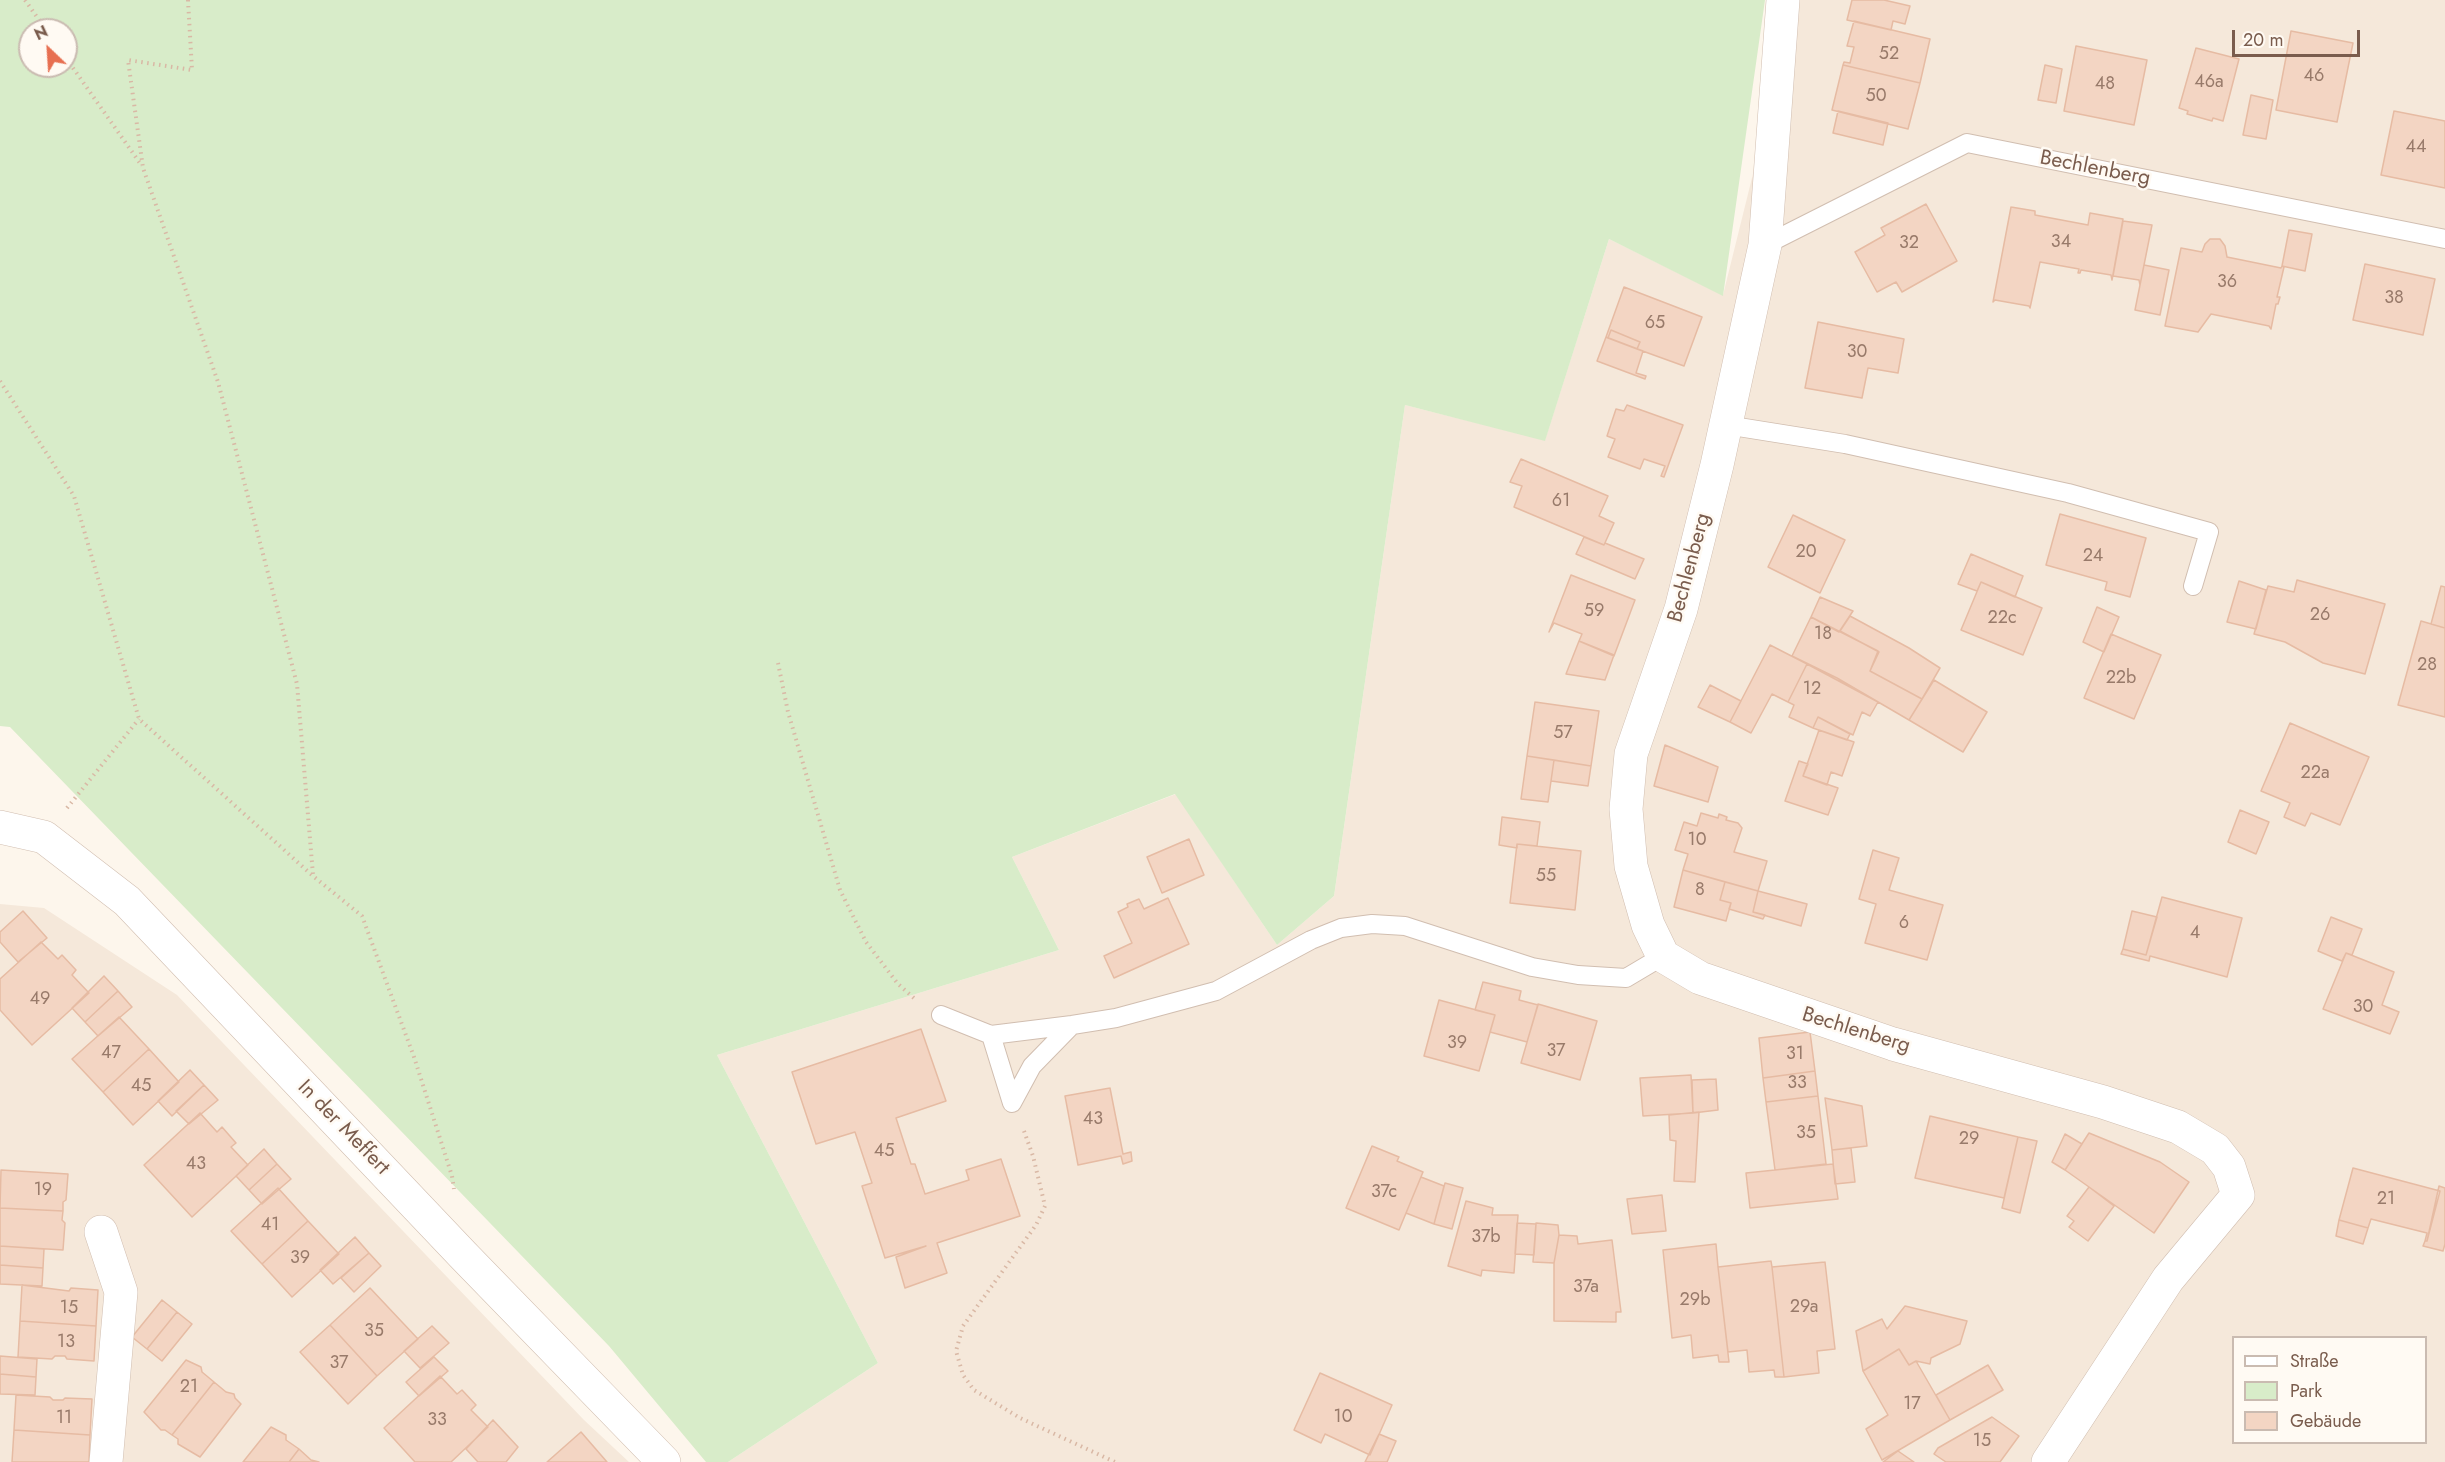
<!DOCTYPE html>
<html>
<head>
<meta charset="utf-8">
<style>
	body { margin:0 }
	#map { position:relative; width:2445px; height:1462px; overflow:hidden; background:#fdf6ec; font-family:Jost,sans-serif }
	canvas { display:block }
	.legend { position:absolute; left:2232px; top:1336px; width:195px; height:108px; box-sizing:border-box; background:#fffaf3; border:2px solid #cabbb1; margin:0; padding:8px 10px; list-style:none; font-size:18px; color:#7a5c4d }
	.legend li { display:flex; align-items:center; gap:12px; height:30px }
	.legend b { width:30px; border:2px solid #cabbb1 }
	.north { position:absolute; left:18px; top:18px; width:60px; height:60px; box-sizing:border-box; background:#fffaf3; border:2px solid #cabbb1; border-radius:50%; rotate:335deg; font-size:16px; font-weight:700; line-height:24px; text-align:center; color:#7a5c4d }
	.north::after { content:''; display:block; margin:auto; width:21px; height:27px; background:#e76f51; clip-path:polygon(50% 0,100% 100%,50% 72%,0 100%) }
	.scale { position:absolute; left:2232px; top:30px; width:128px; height:27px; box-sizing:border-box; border:3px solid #7a5c4d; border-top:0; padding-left:8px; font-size:18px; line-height:21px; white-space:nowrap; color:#7a5c4d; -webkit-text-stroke:4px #fffaf3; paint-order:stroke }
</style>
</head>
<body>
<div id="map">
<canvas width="2445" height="1462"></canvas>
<ul class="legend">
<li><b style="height:8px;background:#fff"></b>Straße</li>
<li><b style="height:16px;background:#d8ecc9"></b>Park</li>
<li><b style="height:16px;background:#f3d5c3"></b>Gebäude</li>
</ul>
<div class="north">N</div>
<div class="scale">20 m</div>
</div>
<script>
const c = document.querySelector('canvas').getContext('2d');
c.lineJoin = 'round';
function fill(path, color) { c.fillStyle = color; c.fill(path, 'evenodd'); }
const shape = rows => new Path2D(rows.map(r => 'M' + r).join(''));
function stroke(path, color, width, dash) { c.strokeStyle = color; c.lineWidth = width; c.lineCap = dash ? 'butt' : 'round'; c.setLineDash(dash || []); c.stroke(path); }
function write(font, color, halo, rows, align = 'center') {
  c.font = font + ' Jost,sans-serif'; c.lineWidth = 5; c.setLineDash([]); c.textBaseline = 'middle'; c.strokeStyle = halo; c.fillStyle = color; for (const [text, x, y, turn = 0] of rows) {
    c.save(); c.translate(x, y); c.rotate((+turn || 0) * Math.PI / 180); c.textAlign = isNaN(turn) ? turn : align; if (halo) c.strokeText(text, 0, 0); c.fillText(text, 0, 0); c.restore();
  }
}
const residential = shape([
	[1796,0,2445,0,2445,1462,728,1462,878,1363,717,1055,1059,950,1012,857,1176,794,1277,945,1334,896,1405,405,1545,440,1609,239,1723,295],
	[2234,1338,2426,1338,2426,1442,2234,1442],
	[0,904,44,908,177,995,584,1420,629,1462,0,1462]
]);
const green = shape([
	[0,0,1765,0,1723,296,1609,239,1545,441,1405,405,1334,896,1277,945,1175,794,1012,857,1059,950,717,1055,878,1363,728,1462,706,1462,609,1346,10,727,0,726],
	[30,30,66,30,66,66,30,66]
]);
const building = shape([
	[1852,0,1884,0,1910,6,1905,24,1893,21,1891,30,1847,20,1852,0],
	[1854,21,1930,39,1920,83,1843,65,1844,62,1850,63,1854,47,1847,46,1854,21],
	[2291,31,2353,43,2337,122,2276,110,2291,31],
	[2076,46,2147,60,2134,125,2064,111,2076,46],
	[2196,48,2239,59,2223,121,2213,118,2212,121,2187,114,2188,111,2179,108,2196,48],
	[1843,65,1920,83,1908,129,1832,110,1843,65],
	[2045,65,2062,69,2056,103,2038,100,2045,65],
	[2251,95,2273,100,2266,139,2243,135,2251,95],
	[1838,111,1888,123,1883,145,1833,133,1838,111],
	[2394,111,2445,121,2445,188,2381,175,2394,111],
	[1926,204,1957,261,1902,292,1896,282,1877,292,1855,252,1885,235,1881,228,1926,204],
	[2011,207,2035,211,2035,215,2088,225,2090,213,2123,219,2112,280,2111,275,2081,270,2080,273,2078,273,2079,269,2040,262,2030,308,2029,306,1995,300,1993,302,2011,207],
	[2123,221,2152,225,2140,285,2139,280,2113,276,2123,221],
	[2289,230,2312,234,2305,271,2282,266,2289,230],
	[2210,239,2220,239,2225,246,2227,257,2281,268,2282,266,2284,267,2277,297,2280,297,2278,304,2276,304,2271,329,2269,326,2211,314,2198,332,2165,326,2181,248,2202,252,2205,244,2210,239],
	[2365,264,2435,279,2423,335,2353,320,2365,264],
	[2144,265,2169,270,2160,315,2135,310,2144,265],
	[1624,287,1702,317,1684,366,1637,349,1640,342,1611,330,1608,338,1606,337,1624,287],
	[1818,322,1904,339,1898,373,1868,368,1862,398,1805,388,1818,322],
	[1611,330,1640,342,1637,349,1608,338,1611,330],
	[1606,337,1643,351,1636,373,1646,376,1645,379,1597,361,1606,337],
	[1627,405,1683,425,1664,477,1661,476,1665,466,1644,459,1640,469,1608,457,1615,439,1607,436,1616,409,1624,411,1627,405],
	[1521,459,1608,496,1599,516,1614,523,1604,545,1514,507,1522,486,1510,482,1521,459],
	[2060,514,2146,538,2130,597,2105,590,2107,582,2046,565,2060,514],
	[1793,515,1845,540,1820,593,1768,567,1793,515],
	[1584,537,1604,545,1605,543,1644,559,1635,579,1576,554,1584,537],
	[1971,554,2023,576,2015,597,1981,582,1977,591,1958,584,1971,554],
	[1571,575,1635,600,1614,656,1579,641,1582,634,1554,623,1549,632,1571,575],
	[2297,580,2385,604,2365,674,2323,663,2285,642,2254,634,2268,586,2294,592,2297,580],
	[2239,581,2266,590,2256,629,2227,622,2239,581],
	[1981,582,2042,608,2023,655,1961,630,1981,582],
	[2441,586,2445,587,2445,628,2431,624,2441,586],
	[1820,597,1853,611,1839,632,1811,617,1820,597],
	[2097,607,2119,617,2104,652,2083,642,2097,607],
	[1850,616,1909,648,1940,668,1922,699,1870,671,1879,652,1840,631,1850,616],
	[1811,617,1878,651,1870,671,1922,699,1909,720,1837,678,1792,656,1811,617],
	[2421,621,2445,628,2445,717,2398,705,2421,621],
	[2111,634,2161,655,2134,719,2084,698,2111,634],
	[1579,641,1614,655,1605,680,1566,674,1579,641],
	[1770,645,1807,664,1788,702,1772,694,1751,733,1730,722,1770,645],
	[1807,664,1878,702,1870,716,1862,712,1853,735,1818,717,1813,728,1789,717,1794,705,1788,702,1807,664],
	[1934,680,1987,712,1963,752,1909,720,1934,680],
	[1710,685,1741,701,1730,722,1698,707,1710,685],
	[1535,702,1599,711,1591,766,1527,756,1535,702],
	[1818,717,1850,734,1847,740,1813,728,1818,717],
	[2290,723,2369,757,2340,825,2311,813,2305,826,2284,817,2290,803,2261,791,2290,723],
	[1819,730,1854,742,1842,776,1831,772,1827,785,1803,776,1819,730],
	[1665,745,1718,767,1708,802,1654,786,1665,745],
	[1527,756,1554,760,1548,802,1521,799,1527,756],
	[1554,760,1591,766,1588,786,1551,781,1554,760],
	[1799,761,1808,764,1803,776,1838,788,1828,815,1785,801,1799,761],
	[2240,810,2269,822,2256,854,2228,842,2240,810],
	[1701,813,1718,818,1719,814,1727,817,1726,820,1738,823,1742,828,1734,852,1767,861,1758,891,1683,870,1688,854,1675,850,1684,822,1697,826,1701,813],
	[1502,817,1540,822,1537,846,1517,844,1517,848,1499,845,1502,817],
	[1189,839,1204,875,1162,893,1147,857,1189,839],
	[1517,844,1581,851,1575,910,1510,903,1517,844],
	[1873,850,1899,858,1889,890,1943,905,1927,960,1865,943,1876,904,1859,899,1873,850],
	[1683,870,1725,882,1720,900,1731,903,1726,921,1674,907,1683,870],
	[1725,882,1758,891,1753,912,1765,915,1763,919,1729,909,1731,903,1720,900,1725,882],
	[1758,891,1807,904,1801,926,1753,912,1758,891],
	[2162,897,2242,918,2227,977,2150,956,2149,961,2121,954,2123,949,2146,955,2162,897],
	[1168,898,1189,944,1114,978,1104,956,1132,943,1118,912,1128,907,1127,904,1139,899,1144,909,1168,898],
	[23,911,47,938,18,962,0,942,0,932,23,911],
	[2132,911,2157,917,2146,955,2123,949,2132,911],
	[2331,917,2362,929,2352,955,2346,953,2342,961,2318,951,2331,917],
	[41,942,58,959,62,955,76,970,72,975,89,993,32,1045,0,1010,0,979,41,942],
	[2346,953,2394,972,2382,1005,2399,1012,2390,1034,2323,1009,2346,953],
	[104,976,118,991,85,1022,72,1008,104,976],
	[1483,982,1521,991,1519,1000,1538,1005,1527,1042,1490,1032,1495,1015,1475,1010,1483,982],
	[118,991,132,1007,98,1036,85,1022,118,991],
	[1439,1000,1495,1015,1479,1071,1424,1056,1439,1000],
	[1538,1004,1597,1021,1580,1080,1521,1063,1538,1004],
	[119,1017,149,1049,103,1092,72,1059,119,1017],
	[921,1029,946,1101,896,1118,911,1164,915,1164,925,1194,969,1180,966,1170,1001,1159,1020,1216,937,1243,947,1273,905,1288,896,1257,926,1246,885,1258,862,1186,872,1183,855,1132,816,1144,792,1072,921,1029],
	[1810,1032,1815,1071,1763,1078,1759,1038,1810,1032],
	[149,1049,179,1082,133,1125,103,1092,149,1049],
	[190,1070,204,1085,172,1116,158,1101,190,1070],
	[1815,1071,1818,1096,1766,1102,1763,1078,1815,1071],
	[1691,1075,1693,1113,1643,1116,1640,1078,1691,1075],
	[1716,1079,1718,1110,1693,1113,1692,1080,1716,1079],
	[204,1085,218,1100,189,1124,176,1111,204,1085],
	[1110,1088,1123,1154,1131,1152,1132,1161,1123,1164,1121,1156,1078,1165,1065,1096,1110,1088],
	[1818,1096,1826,1164,1775,1170,1766,1102,1818,1096],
	[1825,1098,1862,1106,1867,1146,1832,1150,1825,1098],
	[1699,1112,1695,1182,1674,1181,1676,1141,1670,1140,1669,1115,1699,1112],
	[200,1113,217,1132,222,1127,236,1143,231,1147,248,1165,192,1217,144,1165,200,1113],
	[1930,1116,2018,1137,2004,1198,1915,1178,1930,1116],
	[2089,1133,2160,1162,2189,1182,2154,1233,2065,1170,2089,1133],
	[2065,1134,2082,1144,2065,1170,2052,1162,2065,1134],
	[2018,1137,2037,1141,2020,1213,2002,1208,2018,1137],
	[1372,1146,1399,1157,1397,1161,1423,1172,1399,1230,1346,1208,1372,1146],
	[1851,1148,1855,1182,1835,1184,1832,1150,1851,1148],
	[264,1149,277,1164,249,1190,236,1176,264,1149],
	[277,1164,291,1179,262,1204,249,1190,277,1164],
	[1833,1164,1838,1199,1750,1208,1746,1173,1833,1164],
	[2353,1168,2440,1191,2427,1241,2425,1241,2427,1233,2371,1219,2368,1228,2339,1220,2353,1168],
	[1,1170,68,1174,66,1200,63,1202,63,1211,0,1208,1,1170],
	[1421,1177,1444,1186,1434,1224,1406,1213,1421,1177],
	[1445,1183,1463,1188,1452,1229,1434,1224,1445,1183],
	[2439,1186,2445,1188,2445,1244,2443,1251,2423,1246,2425,1241,2427,1241,2439,1186],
	[2089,1187,2114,1206,2088,1241,2069,1227,2074,1221,2067,1216,2089,1187],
	[278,1188,308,1221,262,1264,231,1231,278,1188],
	[1662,1195,1666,1231,1632,1234,1627,1199,1662,1195],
	[1466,1201,1493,1208,1492,1215,1518,1215,1514,1273,1482,1270,1481,1276,1448,1266,1466,1201],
	[0,1208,63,1211,62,1220,65,1223,63,1250,0,1246,0,1208],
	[2339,1220,2368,1228,2363,1244,2336,1236,2339,1220],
	[308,1221,339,1254,292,1297,262,1264,308,1221],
	[1517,1223,1536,1224,1534,1255,1515,1254,1517,1223],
	[1536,1223,1558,1225,1559,1235,1554,1263,1533,1262,1536,1223],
	[1559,1235,1577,1236,1578,1244,1612,1240,1621,1312,1616,1312,1616,1322,1554,1321,1554,1263,1559,1235],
	[355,1237,369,1253,333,1284,320,1270,355,1237],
	[1716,1244,1718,1267,1729,1362,1719,1362,1718,1355,1693,1358,1691,1335,1672,1338,1663,1250,1716,1244],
	[0,1246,44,1249,43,1268,0,1265,0,1246],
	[369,1253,381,1266,354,1292,341,1278,369,1253],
	[1771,1261,1772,1267,1784,1377,1775,1377,1774,1370,1749,1372,1747,1350,1728,1352,1718,1267,1771,1261],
	[1825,1262,1835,1349,1817,1351,1819,1373,1784,1377,1772,1267,1825,1262],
	[0,1265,43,1268,42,1286,0,1284,0,1265],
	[22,1285,69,1291,71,1288,98,1290,96,1326,20,1321,22,1285],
	[370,1288,418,1339,377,1376,330,1325,370,1288],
	[162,1300,177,1312,147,1349,132,1337,162,1300],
	[1905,1306,1967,1321,1960,1344,1931,1358,1930,1364,1916,1361,1909,1365,1899,1349,1863,1371,1856,1331,1882,1319,1887,1329,1905,1306],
	[177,1312,192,1324,162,1361,147,1349,177,1312],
	[20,1321,96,1326,94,1361,67,1359,65,1356,55,1356,52,1359,18,1357,20,1321],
	[330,1325,377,1376,348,1404,300,1352,330,1325],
	[432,1326,449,1343,420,1368,404,1351,432,1326],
	[1899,1349,1909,1365,1916,1361,1950,1420,1882,1460,1866,1429,1888,1415,1863,1371,1899,1349],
	[0,1356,37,1359,36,1377,0,1374,0,1356],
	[434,1357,448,1371,419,1396,406,1382,434,1357],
	[186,1360,201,1367,202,1372,214,1382,172,1435,165,1430,161,1430,144,1412,186,1360],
	[1988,1365,2003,1390,1950,1420,1936,1395,1988,1365],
	[1320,1373,1392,1405,1370,1455,1325,1434,1321,1443,1294,1430,1320,1373],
	[0,1374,36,1377,35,1395,0,1394,0,1374],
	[440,1376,457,1394,462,1390,476,1405,471,1410,488,1427,451,1462,415,1462,384,1428,440,1376],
	[214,1382,226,1392,234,1394,235,1398,241,1404,200,1457,178,1444,178,1439,172,1435,214,1382],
	[16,1395,50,1397,53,1400,63,1400,65,1398,92,1399,90,1435,14,1430,16,1395],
	[1992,1417,2019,1436,2000,1462,1946,1462,1934,1454,1938,1448,1992,1417],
	[493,1420,518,1447,506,1462,478,1462,466,1449,493,1420],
	[271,1427,286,1435,286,1440,299,1449,289,1462,243,1462,271,1427],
	[14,1430,90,1435,89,1462,12,1462,14,1430],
	[581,1432,607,1462,547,1462,581,1432],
	[1379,1434,1396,1441,1387,1462,1365,1462,1379,1434],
	[299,1449,311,1460,319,1462,289,1462,299,1449],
	[1898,1451,1914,1462,1883,1462,1898,1451]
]);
const path = shape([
	[25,0,46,30],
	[188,0,192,70,128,60,143,168,218,382,297,684,313,875],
	[66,58,142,166],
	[0,381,74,496,139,719,313,876,362,916,414,1057,452,1176,454,1189],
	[778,663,788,712,840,890,866,942,898,984,915,999],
	[67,808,139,719],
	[1024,1131,1033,1156,1045,1206,1036,1225,963,1326,956,1351,963,1375,974,1390,1020,1418,1115,1462]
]);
const lane = shape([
	[1765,245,1967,143,2445,239],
	[1726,425,1845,444,2068,493,2209,532,2193,586],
	[941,1015,991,1035],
	[1012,1103,991,1035,1072,1025,1116,1018,1216,991,1311,940,1341,928,1372,924,1405,926,1532,967,1578,975,1626,978,1663,956],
	[1012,1103,1032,1066,1072,1025]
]);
const street = shape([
	[1783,0,1765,245,1717,465,1681,609,1631,754,1626,809,1631,866,1648,925,1663,956,1700,978,1893,1044,2103,1102,2178,1127,2215,1149,2229,1167,2238,1195,2168,1279,2048,1462],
	[0,827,44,837,127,901,463,1255,664,1462],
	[101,1232,121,1292,106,1462]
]);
const numberNames = [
	["52",1889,55],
	["46",2314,77],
	["46a",2209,83],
	["48",2105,85],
	["50",1876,97],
	["44",2416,148],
	["34",2061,243],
	["32",1909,244],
	["36",2227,283],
	["38",2394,299],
	["65",1655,324],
	["30",1857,353],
	["61",1561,502],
	["20",1806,553],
	["24",2093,557],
	["59",1594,612],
	["26",2320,616],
	["22c",2002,619],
	["18",1823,635],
	["28",2427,666],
	["22b",2121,679],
	["12",1812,690],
	["57",1563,734],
	["22a",2315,774],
	["10",1697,841],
	["55",1546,877],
	["8",1700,891],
	["6",1904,924],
	["4",2195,934],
	["49",40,1000],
	["30",2363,1008],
	["39",1457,1044],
	["37",1556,1052],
	["47",111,1054],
	["31",1795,1055],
	["33",1797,1084],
	["45",141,1087],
	["43",1093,1120],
	["35",1806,1134],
	["29",1969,1140],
	["45",884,1152],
	["43",196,1165],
	["19",43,1191],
	["37c",1384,1193],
	["21",2386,1200],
	["41",270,1226],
	["37b",1486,1238],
	["39",300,1259],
	["37a",1586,1288],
	["29b",1695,1301],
	["29a",1804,1308],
	["15",69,1309],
	["35",374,1332],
	["13",66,1343],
	["37",339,1364],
	["21",189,1388],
	["17",1912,1405],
	["10",1343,1418],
	["11",64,1419],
	["33",437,1421],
	["15",1982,1442]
];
const streetNames = [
	["Bechlenberg",2095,169,11],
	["Bechlenberg",1690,568,-75],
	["Bechlenberg",1856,1031,17],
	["In der Meffert",343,1128,46]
];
fill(residential, '#f5e8da');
fill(green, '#d8ecc9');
fill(building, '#f3d5c3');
stroke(building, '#e6bba3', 1.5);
stroke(lane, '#d1beb0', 20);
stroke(street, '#d1beb0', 34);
stroke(path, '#d9b8a5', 4, [1.5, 4.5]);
stroke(lane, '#fff', 18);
stroke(street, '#fff', 33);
write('18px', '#987a6a', null, numberNames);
write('21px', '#7a5c4d', '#fffaf3', streetNames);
</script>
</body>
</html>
